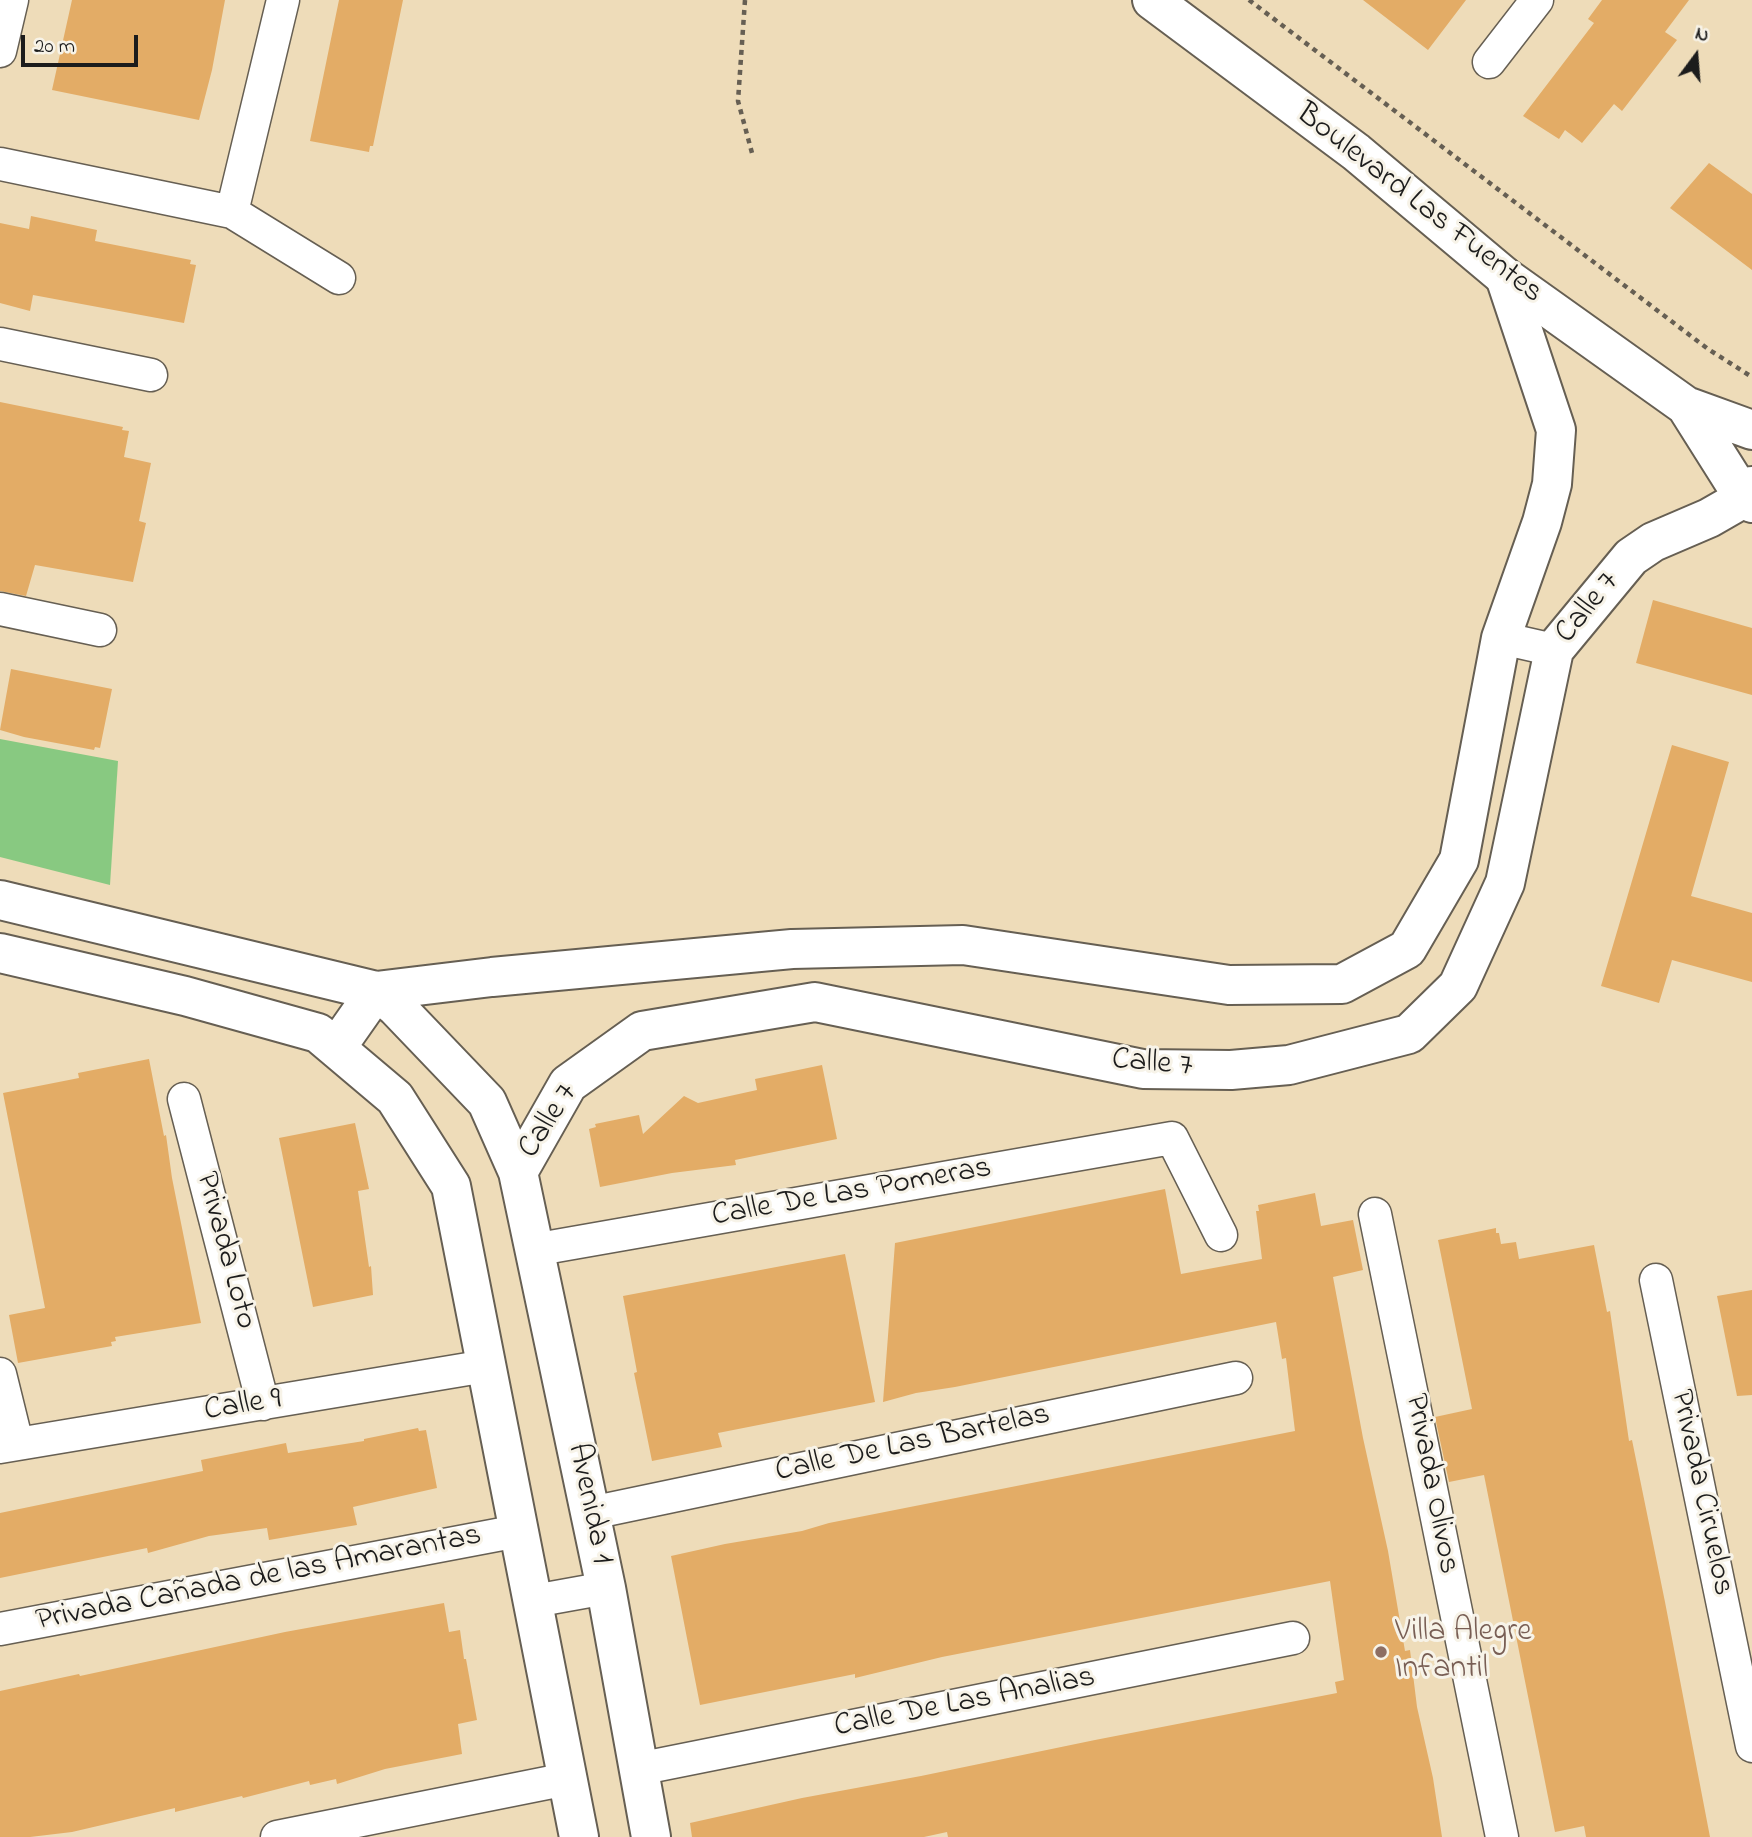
<!DOCTYPE html>
<html>
<head>
<meta charset="utf-8">
<style>
	body { margin:0 }
	#map { position:relative; width:1752px; height:1837px; overflow:hidden; background:#eedcb9; font-family:"Indie Flower",sans-serif }
	canvas { display:block }
	.north { position:absolute; left:1661px; top:21px; width:70px; height:70px; -webkit-text-stroke:5px #f7f3e8; paint-order:stroke; rotate:16deg; font-size:19px; font-weight:700; line-height:28px; text-align:center; color:#1c1c1c }
	.north::after { content:''; display:block; margin:auto; width:24px; height:32px; background:#1c1c1c; clip-path:polygon(50% 0,100% 100%,50% 72%,0 100%) }
	.scale { position:absolute; left:21px; top:35px; width:117px; height:32px; box-sizing:border-box; border:4px solid #1c1c1c; border-top:0; padding-left:9px; font-size:21px; line-height:24px; white-space:nowrap; color:#1c1c1c; -webkit-text-stroke:5px #f7f3e8; paint-order:stroke }
</style>
</head>
<body>
<div id="map">
<canvas width="1752" height="1837"></canvas>
<div class="north">N</div>
<div class="scale">20 m</div>
</div>
<script>
const c = document.querySelector('canvas').getContext('2d');
c.lineJoin = 'round';
function fill(path, color) { c.fillStyle = color; c.fill(path, 'evenodd'); }
const shape = rows => new Path2D(rows.map(r => 'M' + r).join(''));
function stroke(path, color, width, dash) { c.strokeStyle = color; c.lineWidth = width; c.lineCap = dash ? 'butt' : 'round'; c.setLineDash(dash || []); c.stroke(path); }
function write(font, color, halo, rows, align = 'center') {
  c.font = font + ' "Indie Flower",sans-serif'; c.lineWidth = 6; c.setLineDash([]); c.textBaseline = 'middle'; c.strokeStyle = halo; c.fillStyle = color; for (const [text, x, y, turn = 0] of rows) {
    c.save(); c.translate(x, y); c.rotate((+turn || 0) * Math.PI / 180); c.textAlign = isNaN(turn) ? turn : align; if (halo) c.strokeText(text, 0, 0); c.fillText(text, 0, 0); c.restore();
  }
}
const green = shape([
	[0,739,118,761,110,885,0,857]
]);
const building = shape([
	[72,0,225,0,212,70,199,120,52,90],
	[339,0,403,0,373,146,370,146,369,152,310,141],
	[1363,0,1466,0,1428,50],
	[1602,0,1689,0,1665,32,1677,40,1622,111,1614,104,1582,143,1565,130,1559,139,1523,116,1594,23,1588,19],
	[1709,163,1752,194,1752,270,1670,208],
	[31,216,97,230,95,241,191,260,190,264,196,265,184,323,33,295,30,311,0,303,0,223,29,229],
	[0,402,123,427,122,430,129,431,124,457,151,463,139,521,146,523,133,582,35,565,26,596,0,591],
	[1653,600,1752,628,1752,695,1636,663],
	[11,669,112,689,100,748,95,747,94,750,24,737,0,730],
	[1672,745,1729,762,1691,896,1752,913,1752,982,1672,960,1659,1003,1601,986],
	[149,1059,164,1136,166,1135,172,1178,201,1323,115,1337,116,1341,111,1342,112,1346,18,1363,9,1315,45,1308,3,1093,79,1078,78,1073],
	[822,1065,837,1139,735,1160,736,1165,672,1173,600,1187,589,1129,596,1127,595,1124,639,1115,643,1134,684,1096,698,1103,757,1090,755,1079],
	[355,1123,369,1189,358,1191,369,1267,371,1266,373,1295,313,1307,279,1138],
	[1165,1189,1181,1274,1262,1259,1256,1211,1259,1211,1258,1205,1315,1193,1321,1226,1353,1220,1363,1270,1333,1277,1363,1438,1388,1551,1405,1651,1410,1650,1417,1707,1433,1778,1442,1837,948,1837,947,1832,924,1837,692,1837,690,1823,802,1798,921,1776,1095,1740,1337,1693,1335,1682,1344,1680,1330,1581,942,1657,855,1678,855,1674,700,1705,671,1556,725,1544,802,1531,829,1523,1295,1431,1286,1358,1282,1359,1276,1322,955,1387,916,1393,883,1402,895,1243],
	[1496,1228,1496,1233,1499,1233,1501,1244,1516,1242,1519,1259,1594,1245,1607,1312,1610,1311,1629,1441,1632,1440,1665,1602,1710,1837,1586,1837,1584,1826,1555,1832,1484,1475,1449,1482,1435,1417,1472,1409,1438,1240],
	[845,1254,875,1402,718,1433,722,1447,652,1461,634,1373,637,1372,623,1296],
	[1752,1290,1752,1395,1737,1396,1717,1296],
	[418,1428,419,1431,426,1430,437,1488,353,1507,357,1525,269,1540,267,1528,209,1536,148,1553,147,1548,0,1578,0,1513,203,1471,201,1460,286,1443,288,1453,364,1441,364,1439],
	[444,1603,449,1632,460,1630,464,1659,466,1659,477,1720,458,1724,462,1754,385,1769,337,1784,336,1779,310,1785,309,1781,243,1798,242,1796,175,1812,175,1808,72,1832,30,1837,0,1837,0,1691,79,1674,80,1676,285,1632]
]);
const path = shape([
	[745,0,738,101,752,153],
	[1249,0,1708,349,1752,377]
]);
const street = shape([
	[0,51,12,0],
	[1489,62,1537,0],
	[0,164,232,212,339,278],
	[232,212,283,0],
	[0,344,151,375],
	[0,609,100,630],
	[1501,638,1554,650],
	[184,1099,263,1404],
	[1375,1214,1502,1837],
	[533,1250,1172,1138,1221,1235],
	[1656,1280,1752,1746],
	[0,1374,17,1443],
	[0,1447,486,1366],
	[591,1513,1236,1378],
	[534,1601,606,1588],
	[0,1629,518,1531],
	[638,1769,1293,1638],
	[277,1837,567,1779]
]);
const secondary = shape([
	[0,900,376,991,396,1007,487,1102,518,1172,606,1588,651,1837],
	[0,953,185,996,318,1033,395,1098,451,1186,579,1837],
	[336,1048,376,991,492,977,792,949,963,945,1229,985,1342,984,1407,949,1459,860,1501,638,1542,522,1552,484,1556,430,1505,277],
	[518,1172,568,1084,642,1031,815,1002,1143,1069,1231,1070,1289,1065,1409,1034,1458,986,1505,883,1554,650,1631,557,1653,542,1709,518,1744,498,1752,486]
]);
const primary = shape([
	[1152,0,1356,152,1505,277,1686,406,1752,430],
	[1686,406,1744,498,1752,503]
]);
const markers = [
	[1381,1652,7,"#8d6e63"]
];
const streetNames = [
	["Boulevard Las Fuentes",1418,205,38],
	["Calle 7",1589,609,-51],
	["Calle 7",1152,1065,5],
	["Calle 7",550,1122,-57],
	["Calle De Las Pomeras",852,1194,-10],
	["Privada Loto",224,1251,75],
	["Calle 9",243,1407,-9],
	["Calle De Las Bartelas",913,1445,-12],
	["Privada Olivos",1430,1484,79],
	["Privada Ciruelos",1700,1493,78],
	["Avenida 1",588,1504,78],
	["Privada Cañada de las Amarantas",259,1580,-11],
	["Calle De Las Analias",965,1704,-11]
];
const educationNames = [
	["Villa Alegre",1395,1634],
	["Infantil",1395,1671]
];
fill(green, '#88c981');
fill(building, '#e3ac66');
stroke(street, '#665f53', 35);
stroke(secondary, '#665f53', 42);
stroke(primary, '#665f53', 42);
stroke(path, '#665f53', 4.5, [5, 5]);
stroke(street, '#fff', 32);
stroke(secondary, '#fff', 38);
stroke(primary, '#fff', 38);
for (const [x, y, r, color] of markers) { const dot = new Path2D(); dot.arc(x, y, r, 0, 2 * Math.PI); c.fillStyle = color; c.fill(dot); stroke(dot, '#f7f3e8', 2.5); }
write('32px', '#1c1c1c', '#f7f3e8', streetNames);
write('32px', '#785e54', '#f7f3e8', educationNames, 'left');
</script>
</body>
</html>
